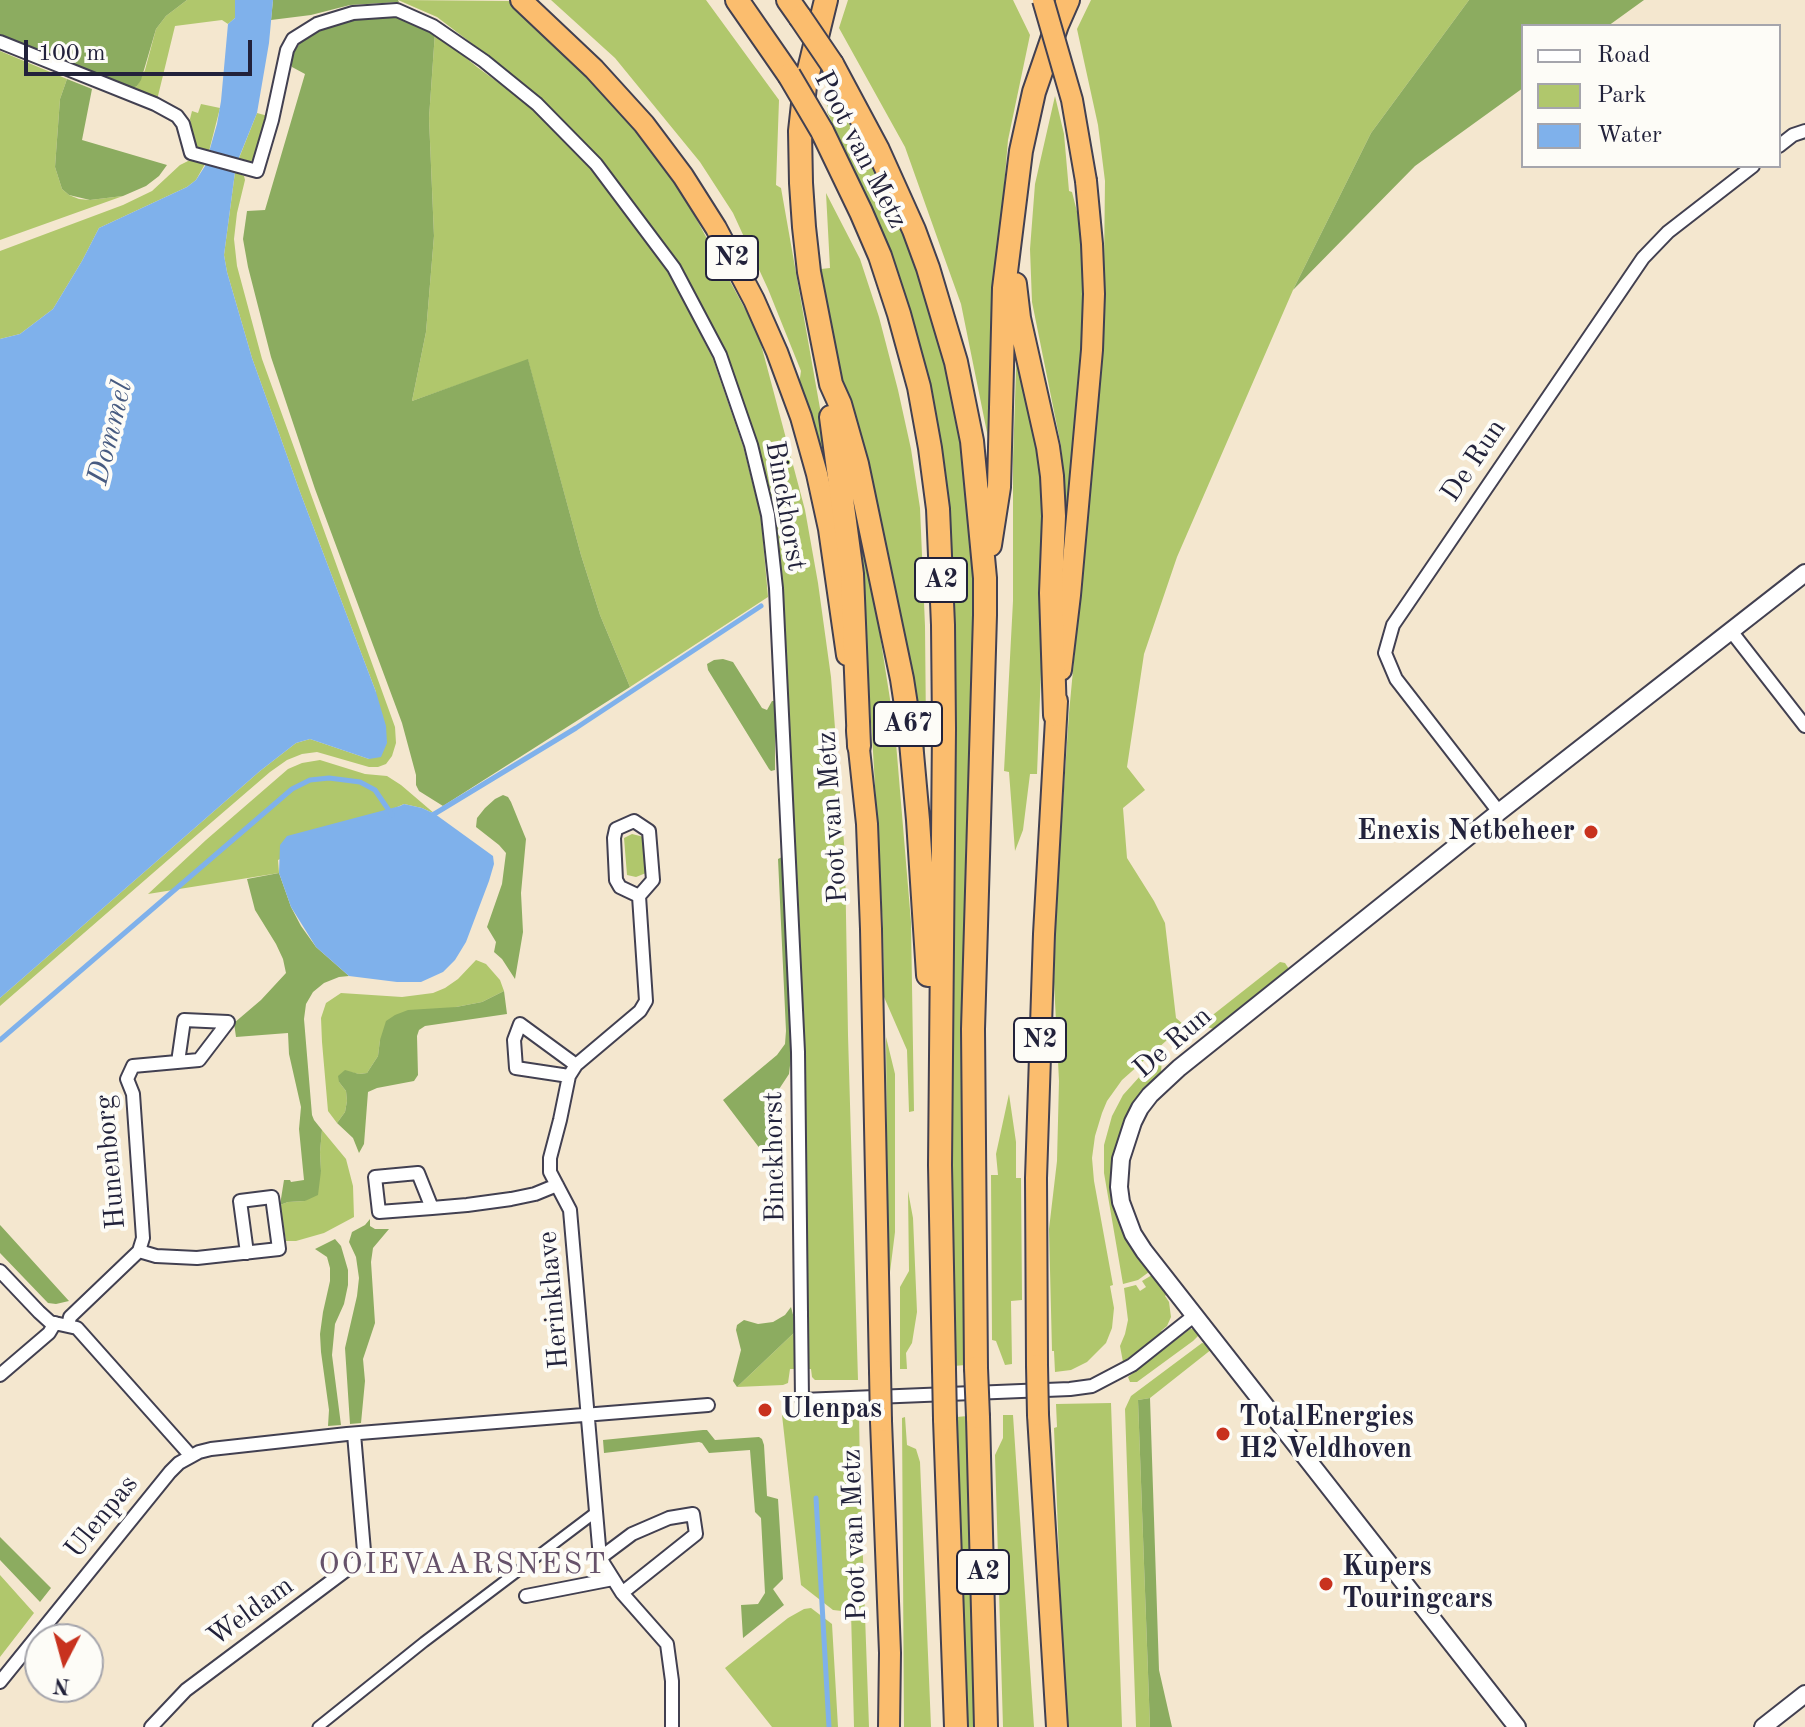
<!DOCTYPE html>
<html>
<head>
<meta charset="utf-8">
<style>
	body { margin:0 }
	#map { position:relative; width:1805px; height:1727px; overflow:hidden; background:#f4e7cf; font-family:"Old Standard TT",serif }
	canvas { display:block }
	.legend { position:absolute; left:1521px; top:24px; width:260px; height:144px; box-sizing:border-box; background:#fdfcf7; border:2px solid #a5a5ac; margin:0; padding:10px 14px; list-style:none; font-size:24px; color:#22223b }
	.legend li { display:flex; align-items:center; gap:16px; height:40px }
	.legend b { width:40px; border:2px solid #a5a5ac }
	.north { position:absolute; left:24px; top:1623px; width:80px; height:80px; box-sizing:border-box; background:#fdfcf7; border:2px solid #a5a5ac; border-radius:50%; rotate:186deg; font-size:22px; font-weight:700; line-height:32px; text-align:center; color:#22223b }
	.north::after { content:''; display:block; margin:auto; width:28px; height:36px; background:#c8321e; clip-path:polygon(50% 0,100% 100%,50% 72%,0 100%) }
	.scale { position:absolute; left:24px; top:40px; width:228px; height:36px; box-sizing:border-box; border:4px solid #22223b; border-top:0; padding-left:10px; font-size:24px; line-height:28px; white-space:nowrap; color:#22223b; -webkit-text-stroke:6px #fdfcf7; paint-order:stroke }
</style>
</head>
<body>
<div id="map">
<canvas width="1805" height="1727"></canvas>
<ul class="legend">
<li><b style="height:10px;background:#fff"></b>Road</li>
<li><b style="height:22px;background:#b0c76c"></b>Park</li>
<li><b style="height:22px;background:#7fb1eb"></b>Water</li>
</ul>
<div class="north">N</div>
<div class="scale">100 m</div>
</div>
<script>
const c = document.querySelector('canvas').getContext('2d');
c.lineJoin = 'round';
function fill(path, color) { c.fillStyle = color; c.fill(path, 'evenodd'); }
const shape = rows => new Path2D(rows.map(r => 'M' + r).join(''));
function stroke(path, color, width, dash) { c.strokeStyle = color; c.lineWidth = width; c.lineCap = dash ? 'butt' : 'round'; c.setLineDash(dash || []); c.stroke(path); }
function write(font, color, halo, rows, align = 'center') {
  c.font = font + ' "Old Standard TT",serif'; c.lineWidth = 8; c.setLineDash([]); c.textBaseline = 'middle'; c.strokeStyle = halo; c.fillStyle = color; for (const [text, x, y, turn = 0] of rows) {
    c.save(); c.translate(x, y); c.rotate((+turn || 0) * Math.PI / 180); c.textAlign = isNaN(turn) ? turn : align; if (halo) c.strokeText(text, 0, 0); c.fillText(text, 0, 0); c.restore();
  }
}
const green = shape([
	[187,0,235,0,235,18,228,24,222,20,175,26,157,100,131,89,137,86,145,70,156,29,166,16],
	[398,0,509,1,585,73,661,161,678,185,758,333,805,510,818,583,831,677,845,856,848,1035,858,1380,815,1380,812,1377,811,1369,806,1369,800,1000,792,770,781,595,773,515,757,441,725,352,679,264,601,160,540,100,487,55,437,17],
	[551,0,706,0,779,100,776,185,781,188,841,527,799,385,801,371,768,289,733,213,700,162,615,58],
	[848,0,1013,0,1030,35,1008,140,999,246,994,467,961,304,943,254,905,147,839,28],
	[1091,0,1469,0,1371,133,1293,290,1177,557,1144,654,1127,767,1145,790,1123,808,1127,858,1154,901,1165,923,1176,1018,1184,1025,1122,1080,1107,1101,1102,1113,1095,1136,1092,1158,1094,1181,1113,1285,1110,1286,1114,1308,1112,1328,1106,1343,1087,1362,1071,1370,1055,1372,1054,1351,1052,1351,1049,1229,1057,1161,1059,1081,1054,982,1057,891,1069,713,1103,350,1105,181,1098,125,1077,29],
	[435,32,477,67,533,108,591,168,668,270,713,359,743,446,761,517,768,597,630,687,600,615,581,555,528,360,412,401,426,332,434,236,429,118],
	[0,51,67,79,60,99,55,167,62,189,69,195,79,199,90,200,123,196,0,240],
	[1055,96,1064,134,1069,191,1072,192,1085,243,1087,294,1068,520,1066,519,1061,446,1032,302,1030,249,1035,184],
	[827,103,864,138,917,262,945,359,964,454,971,522,975,599,965,863,963,1177,966,1365,953,1366,951,862,925,375,910,313,893,263,873,213,827,112],
	[201,104,220,108,208,155,195,148,190,119,192,111,198,113],
	[257,113,268,116,255,159,246,164,237,163],
	[190,160,205,164,196,180,187,187,99,228,82,261,53,309,20,334,0,339,0,251,123,205,152,191,180,165],
	[235,172,244,176,245,180,237,213,234,239,237,266,262,359,395,727,396,743,392,756,386,764,378,767,369,767,317,752,302,754,287,760,270,772,191,840,0,1006,0,998,260,771,296,743,310,739,369,759,376,692,300,492,252,358,227,272,224,255],
	[826,193,860,259,879,317,898,390,911,449,920,508,925,626,926,730,923,778,848,404,832,335,821,269,830,268],
	[1017,342,1041,447,1047,516,1037,774,1030,774,1023,830,1015,851,1009,772,1004,771,1013,601,1013,459],
	[847,477,879,629,895,731,911,922,914,1111,909,1112,907,1050,884,997,883,928,872,734,864,633],
	[320,760,365,774,387,776,401,785,435,814,422,808,404,804,278,860,279,873,148,894,206,840,288,769,302,763],
	[632,834,644,837,646,873,636,877,627,875,624,838],
	[476,960,486,964,500,980,504,991,482,1002,456,1007,380,1040,378,1056,367,1073,359,1074,345,1071,339,1082,346,1091,347,1101,345,1112,337,1123,328,1111,322,1042,321,1018,326,1003,341,993,402,997,433,993,445,988,458,979],
	[1280,962,1285,963,1289,969,1214,1029,1200,1025],
	[886,1037,895,1074,895,1232,888,1288],
	[1162,1057,1161,1073,1131,1108,1118,1140,1114,1158,1133,1249,1149,1272,1138,1280,1123,1284,1104,1173,1104,1145,1112,1116,1123,1095,1141,1075],
	[1009,1094,1016,1142,1016,1178,1021,1178,1022,1300,1011,1301,1012,1364,1005,1365,996,1341,992,1340,991,1175,998,1175,996,1154],
	[322,1130,346,1159,353,1186,354,1217,324,1233,296,1241,286,1241,280,1205,288,1202,305,1201,321,1171,320,1152],
	[908,1191,913,1218,917,1312,912,1343,906,1353,907,1369,900,1369,900,1287,909,1271],
	[1152,1275,1167,1294,1165,1296,1169,1302,1171,1317,1167,1326,1161,1331,1163,1333,1123,1362,1120,1346,1125,1334,1128,1320,1124,1288,1136,1285,1140,1291,1146,1287,1142,1281],
	[1190,1329,1195,1329,1198,1333,1198,1336,1193,1341,1137,1382,1130,1382,1128,1377],
	[797,1330,797,1369,790,1369,788,1383,783,1385,737,1387],
	[1202,1343,1207,1344,1212,1349,1150,1398,1138,1400,1150,1727,1136,1727,1125,1409,1131,1396],
	[1111,1403,1122,1727,1068,1727,1063,1661,1054,1428,1057,1427,1056,1404],
	[859,1412,860,1475,869,1727,854,1727,851,1612,833,1610,801,1585,782,1415],
	[1003,1415,1013,1415,1034,1727,1003,1727,995,1455,1003,1438],
	[967,1416,976,1727,965,1727,957,1417],
	[905,1417,907,1445,916,1449,920,1462,931,1727,904,1727,902,1418],
	[0,1575,34,1613,0,1657],
	[811,1608,832,1624,838,1727,772,1727,725,1668,788,1618,804,1609]
]);
const forest = shape([
	[0,0,187,0,166,16,156,29,141,80,137,86,131,89,0,37],
	[273,0,398,0,399,2,350,5,311,15,271,20],
	[1469,0,1644,0,1608,26,1523,26,1523,88,1415,166,1293,290,1371,133],
	[397,15,435,32,429,118,434,236,426,332,412,401,528,359,581,555,600,615,630,687,443,806,419,791,416,785,416,775,402,723,315,489,271,357,248,267,243,239,247,211,265,210,305,74,292,67,290,58,300,43,319,29,358,18],
	[67,79,92,89,82,140,167,165,159,176,146,186,123,196,90,200,69,195,62,189,55,167,60,99],
	[723,659,733,662,762,708,767,710,772,701,775,701,775,770,771,771,769,769,708,670,707,664,714,660],
	[503,795,508,797,511,802,526,839,521,893,523,932,515,979,502,959,494,952,496,942,487,927,502,884,506,853,499,845,476,827,477,818,485,808,495,799],
	[784,856,792,1049,789,1074,764,1112,786,1142,767,1158,723,1100,777,1055,785,1044,786,1031,778,859],
	[279,873,291,907,301,926,316,947,349,976,339,977,324,983,313,992,306,1004,304,1019,312,1115,314,1120,322,1130,320,1152,321,1171,318,1195,305,1201,288,1202,280,1205,284,1180,290,1180,291,1182,304,1180,299,1129,301,1107,289,1054,288,1033,236,1037,234,1023,261,1000,286,973,283,959,276,944,255,910,247,879],
	[504,991,507,1014,425,1026,419,1030,417,1036,418,1075,414,1081,377,1088,368,1092,364,1144,359,1153,353,1138,337,1123,345,1112,347,1101,346,1091,339,1082,338,1076,345,1070,359,1074,367,1073,378,1056,380,1040,386,1021,395,1015,408,1010,456,1007,482,1002],
	[370,1219,370,1226,375,1229,389,1229,373,1248,371,1262,375,1323,363,1359,365,1381,361,1423,350,1424,345,1348,357,1296,359,1278,356,1257,349,1242,352,1232,365,1225],
	[0,1225,1,1226,69,1301,56,1304,48,1303,0,1253],
	[335,1239,341,1246,348,1270,348,1285,344,1304,335,1324,332,1355,341,1425,328,1426,329,1410,321,1352,320,1334,323,1312,330,1281,330,1268,327,1257,315,1249],
	[791,1307,797,1330,737,1387,733,1381,741,1350,736,1330,737,1325,744,1320,758,1324,773,1322,785,1315],
	[1150,1398,1159,1670,1172,1727,1150,1727,1138,1400],
	[703,1430,707,1430,715,1440,759,1437,762,1439,764,1445,767,1496,778,1499,783,1579,773,1589,784,1605,743,1638,741,1605,758,1604,765,1593,761,1518,755,1512,750,1450,709,1453,702,1443,699,1442,604,1453,603,1440],
	[0,1537,51,1588,40,1602,0,1560]
]);
const water = shape([
	[235,0,273,0,269,43,257,113,238,160,235,172,224,255,227,272,252,358,300,492,376,692,386,726,387,743,381,757,369,759,310,739,296,743,260,771,0,998,0,339,20,334,53,309,82,261,99,228,187,187,196,180,205,166,217,124,221,101,228,24,235,18],
	[404,804,422,808,435,814,493,856,494,864,489,881,466,942,455,960,443,972,421,982,397,982,349,976,316,947,291,907,279,873,280,845,287,836,400,806]
]);
const stream = shape([
	[431,816,576,728,761,606],
	[0,1040,292,789,310,780,329,778,360,782,375,790,392,815],
	[816,1498,829,1727]
]);
const pedestrian = shape([
	[318,1727,424,1642,596,1512]
]);
const minor = shape([
	[0,42,155,104,177,116,183,124,191,153,257,171,272,120,287,50,293,39,317,24,353,13,397,10,433,26,484,61,537,104,596,164,674,268,720,355,751,445,768,515,776,588,798,1052,802,1400,1070,1389,1092,1386,1132,1365,1195,1315],
	[1779,146,1793,135,1805,131],
	[1731,631,1805,726],
	[1499,812,1396,679,1385,653,1393,625,1643,258,1668,232,1753,166],
	[639,896,620,887,616,880,614,838,616,829,634,821,649,831,653,880,639,896,646,1001,640,1011,576,1065,569,1076,560,1120,550,1158,550,1172,570,1210,600,1558,622,1593,667,1644,672,1681,672,1727],
	[178,1062,184,1020,228,1022],
	[569,1076,516,1068,514,1040,520,1024,576,1065],
	[432,1208,418,1173,375,1177,379,1212,432,1208,467,1205,511,1199,535,1194,557,1185],
	[139,1251,156,1256,197,1258,279,1249,272,1197,240,1201,247,1253],
	[0,1271,39,1312,50,1322,77,1328,191,1456],
	[68,1326,70,1317,139,1251,143,1238,133,1094,127,1079,133,1066,199,1060,228,1022],
	[0,1375,49,1333,55,1323],
	[600,1558,632,1534,669,1518,693,1514,696,1534,622,1593],
	[526,1596,613,1579],
	[0,1682,170,1472,179,1463,199,1452,211,1449,347,1434,708,1405],
	[151,1727,186,1690,361,1559,364,1551,354,1434]
]);
const tertiary = shape([
	[1517,1727,1144,1251,1133,1234,1121,1202,1119,1187,1121,1159,1133,1122,1140,1108,1150,1095,1179,1068,1499,812,1805,573],
	[1763,1727,1805,1694]
]);
const trunk = shape([
	[521,0,594,69,644,124,683,176,716,228,754,300,777,352,801,417,817,474,829,529,847,655],
	[1061,670,1070,595,1092,350,1094,294,1092,244,1086,181],
	[857,730,867,824,871,929,880,1371],
	[1037,1365,1036,1178,1044,934,1057,701],
	[1038,1415,1057,1727],
	[881,1421,890,1653,889,1727]
]);
const motorway = shape([
	[737,0,789,75],
	[788,0,800,17],
	[826,0,805,86,800,131,801,183,804,227,809,272,831,384,840,404,857,464,902,679,910,731,918,820,928,975],
	[832,64,878,150,914,230,928,268,956,362,972,441,985,578,985,615,973,1029,976,1368],
	[822,131,861,212,880,256,899,314,919,387,930,448,938,509,943,625,944,729,940,1165,944,1369],
	[1015,284,1019,318,1048,447,1052,476,1054,516,1051,593,1055,715],
	[831,417,852,574,859,746],
	[990,545,999,487,1004,288,1021,151,1034,92,1057,25,1068,0],
	[978,1417,986,1727],
	[945,1419,956,1727]
]);
const trunkBridge = shape([
	[1043,0,1072,100,1086,181],
	[1037,1365,1038,1415],
	[880,1371,881,1421]
]);
const motorwayBridge = shape([
	[800,17,832,64],
	[789,75,822,131],
	[976,1368,978,1417],
	[944,1369,945,1419]
]);
const markers = [
	[1591,832,8,"#c8321e"],
	[765,1410,8,"#c8321e"],
	[1223,1434,8,"#c8321e"],
	[1326,1584,8,"#c8321e"]
];
const shields = [
	[732,258,52],
	[941,580,52],
	[908,724,68],
	[1040,1040,52],
	[983,1572,52]
];
const shieldNames = [
	["N2",732,258],
	["A2",941,580],
	["A67",908,724],
	["N2",1040,1040],
	["A2",983,1572]
];
const streetNames = [
	["Poot van Metz",860,150,63],
	["De Run",1474,461,-56],
	["Binckhorst",785,506,80],
	["Poot van Metz",833,817,-94],
	["De Run",1173,1043,-41],
	["Binckhorst",775,1157,-91],
	["Hunenborg",111,1162,-95],
	["Herinkhave",554,1300,-95],
	["Ulenpas",102,1517,-51],
	["Poot van Metz",855,1535,-92],
	["Weldam",251,1612,-36]
];
const poiNames = [
	["Enexis Netbeheer",1575,832,"right"],
	["Ulenpas",781,1410],
	["TotalEnergies",1239,1418],
	["H2 Veldhoven",1239,1450],
	["Kupers",1342,1568],
	["Touringcars",1342,1600]
];
const waterNames = [
	["Dommel",111,433,-76]
];
const neighbourhoodNames = [
	["OOIEVAARSNEST",463,1565]
];
fill(green, '#b0c76c');
fill(forest, '#8cac60');
fill(water, '#7fb1eb');
stroke(stream, '#7fb1eb', 5);
stroke(pedestrian, '#424051', 13);
stroke(minor, '#424051', 16);
stroke(tertiary, '#424051', 20);
stroke(trunk, '#424051', 24);
stroke(motorway, '#424051', 26);
stroke(pedestrian, '#fff', 9);
stroke(minor, '#fff', 12);
stroke(tertiary, '#fff', 16);
stroke(trunk, '#fbbd6e', 20);
stroke(motorway, '#fbbd6e', 22);
stroke(trunkBridge, '#424051', 24, []);
stroke(motorwayBridge, '#424051', 26, []);
stroke(trunkBridge, '#fbbd6e', 20);
stroke(motorwayBridge, '#fbbd6e', 22);
for (const [x, y, r, color] of markers) { const dot = new Path2D(); dot.arc(x, y, r, 0, 2 * Math.PI); c.fillStyle = color; c.fill(dot); stroke(dot, '#fdfcf7', 3); }
for (const [x, y, w] of shields) { const box = new Path2D(); box.roundRect(x - w / 2, y - 22, w, 44, 6); c.fillStyle = '#fdfcf7'; c.fill(box); stroke(box, '#22223b', 2); }
write('bold 26px', '#22223b', null, shieldNames);
write('28px', '#22223b', '#fdfcf7', streetNames);
write('bold 28px', '#22223b', '#fdfcf7', poiNames, 'left');
write('italic 30px', '#475b81', '#fdfcf7', waterNames);
c.letterSpacing = '2px';
write('30px', '#66526a', '#fdfcf7', neighbourhoodNames);
c.letterSpacing = '0px';
</script>
</body>
</html>
